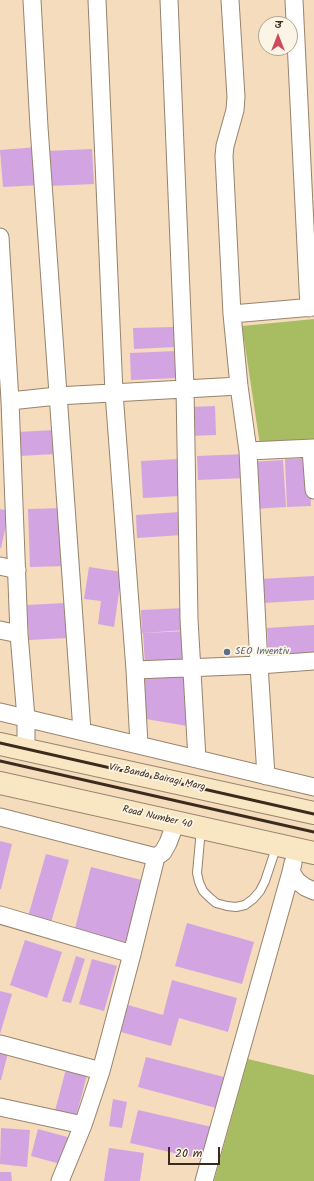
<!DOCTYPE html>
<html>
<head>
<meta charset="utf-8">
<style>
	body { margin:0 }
	#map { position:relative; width:314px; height:1181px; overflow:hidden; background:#f4dcbc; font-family:Kalam,"Playpen Sans Deva",sans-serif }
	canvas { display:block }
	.north { position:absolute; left:258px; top:16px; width:40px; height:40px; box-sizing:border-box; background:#fcf5e5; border:1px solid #afa495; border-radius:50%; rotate:0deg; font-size:11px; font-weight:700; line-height:16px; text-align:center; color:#3b2a1e }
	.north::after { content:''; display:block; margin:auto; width:14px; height:18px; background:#d1495b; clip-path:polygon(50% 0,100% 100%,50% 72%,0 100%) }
	.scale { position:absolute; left:168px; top:1147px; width:52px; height:18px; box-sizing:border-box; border:2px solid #3b2a1e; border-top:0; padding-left:5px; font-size:12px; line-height:14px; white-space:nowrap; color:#3b2a1e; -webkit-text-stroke:3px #fcf5e5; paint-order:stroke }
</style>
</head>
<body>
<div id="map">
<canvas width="314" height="1181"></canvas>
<div class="north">उ</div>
<div class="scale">20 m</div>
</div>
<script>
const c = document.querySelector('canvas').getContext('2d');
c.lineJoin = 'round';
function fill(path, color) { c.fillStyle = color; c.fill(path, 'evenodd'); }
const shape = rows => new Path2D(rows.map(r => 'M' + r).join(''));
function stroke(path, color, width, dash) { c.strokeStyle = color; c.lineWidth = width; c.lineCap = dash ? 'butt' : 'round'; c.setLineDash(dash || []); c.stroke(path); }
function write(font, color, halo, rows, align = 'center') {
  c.font = font + ' Kalam,sans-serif'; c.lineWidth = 3.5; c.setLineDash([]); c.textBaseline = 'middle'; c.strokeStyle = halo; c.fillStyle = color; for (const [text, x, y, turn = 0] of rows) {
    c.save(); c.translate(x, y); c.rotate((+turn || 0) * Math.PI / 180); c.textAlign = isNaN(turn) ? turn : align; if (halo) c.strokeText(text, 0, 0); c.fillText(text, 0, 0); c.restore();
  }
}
const green = shape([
	[314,319,314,454,260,445,242,326],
	[248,1059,314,1075,314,1181,214,1181]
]);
const building = shape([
	[38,147,41,185,3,187,0,150],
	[92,149,94,184,49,186,47,151],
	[176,327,176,347,134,349,133,328],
	[176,351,177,378,131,380,130,353],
	[215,406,216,435,190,436,189,407],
	[54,430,55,454,19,456,18,432],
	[246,454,247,478,198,480,197,456],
	[309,458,311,506,287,507,285,459],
	[178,459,180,496,143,498,141,461],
	[283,460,286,507,254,509,251,462],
	[64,508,66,566,30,567,28,509],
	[0,509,9,511,1,548,0,548],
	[180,512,182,535,137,538,136,515],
	[89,567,122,572,114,627,98,624,101,601,84,599],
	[314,576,314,600,262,603,260,579],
	[65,603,67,638,29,640,27,605],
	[185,608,186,630,142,633,141,610],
	[314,625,314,657,269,660,267,628],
	[188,631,190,661,145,664,143,633],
	[190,672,193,727,146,719,144,673],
	[0,841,12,844,1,889,0,889],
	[46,854,69,860,50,926,27,920],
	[91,867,149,882,131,948,74,932],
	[187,923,254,942,242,984,175,966],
	[25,940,62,952,47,998,10,985],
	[76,956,85,959,71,1003,62,1001],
	[92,959,117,966,104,1011,79,1004],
	[172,980,237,998,228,1032,179,1018,171,1046,121,1032,128,1005,163,1015],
	[0,991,12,994,0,1034],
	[0,1051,8,1053,1,1080,0,1080],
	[146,1057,224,1077,216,1108,138,1087],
	[66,1069,87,1075,76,1117,55,1111],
	[113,1099,127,1102,122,1128,109,1126],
	[138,1110,212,1127,205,1160,130,1143],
	[1,1128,30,1130,27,1167,0,1164],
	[38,1129,71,1138,64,1165,31,1156],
	[109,1148,144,1153,140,1181,104,1181],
	[0,1172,11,1172,12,1181,0,1181]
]);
const service = shape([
	[201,829,197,873,199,882,203,891,209,897,216,903,227,906,236,907,245,905,253,899,260,891,265,881,277,845]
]);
const minor = shape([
	[32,0,39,127,82,731],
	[97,0,114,393,135,670,139,745],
	[169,0,185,388,189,619,197,759],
	[230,0,236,97,235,110,225,146,224,156,232,314,239,386,248,451,259,665,266,776],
	[294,0,309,308],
	[0,237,10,401,19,634,26,718,26,750],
	[232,314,314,307],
	[10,401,57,396,239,386],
	[311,449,314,490],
	[248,451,314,448],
	[0,566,17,570],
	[0,630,19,634],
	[135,670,259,665,314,661],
	[0,712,314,787],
	[0,817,156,857,163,852,168,843,176,822],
	[293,863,291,872,297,881,305,887,314,891],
	[0,915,132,954],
	[0,1044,101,1071],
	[0,1107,83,1125],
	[60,1181,83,1125,101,1071,132,954,156,857],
	[204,1181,291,872]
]);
const secondary = shape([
	[0,744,314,813],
	[0,783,314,853]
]);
const rail = shape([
	[0,743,314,814],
	[0,761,314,832]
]);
const markers = [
	[227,652,4,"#5c6f8a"]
];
const serviceNames = [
	["SEO Inventiv",235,652]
];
const streetNames = [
	["Vir Banda Bairagi Marg",157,778,12],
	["Road Number 40",157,818,13]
];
fill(green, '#a8bd62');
fill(building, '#d3a4e2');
stroke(service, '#98836d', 10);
stroke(minor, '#98836d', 19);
stroke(secondary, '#98836d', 24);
stroke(service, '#fff', 8);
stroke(minor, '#fff', 17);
stroke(secondary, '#f9e7c3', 22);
stroke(rail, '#3b2a1e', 3);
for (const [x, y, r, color] of markers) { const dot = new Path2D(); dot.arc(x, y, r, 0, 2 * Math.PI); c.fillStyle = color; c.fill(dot); stroke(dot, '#fcf5e5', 1.5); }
write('10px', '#4e5e75', '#fcf5e5', serviceNames, 'left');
write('10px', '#3b2a1e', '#fcf5e5', streetNames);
</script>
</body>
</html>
